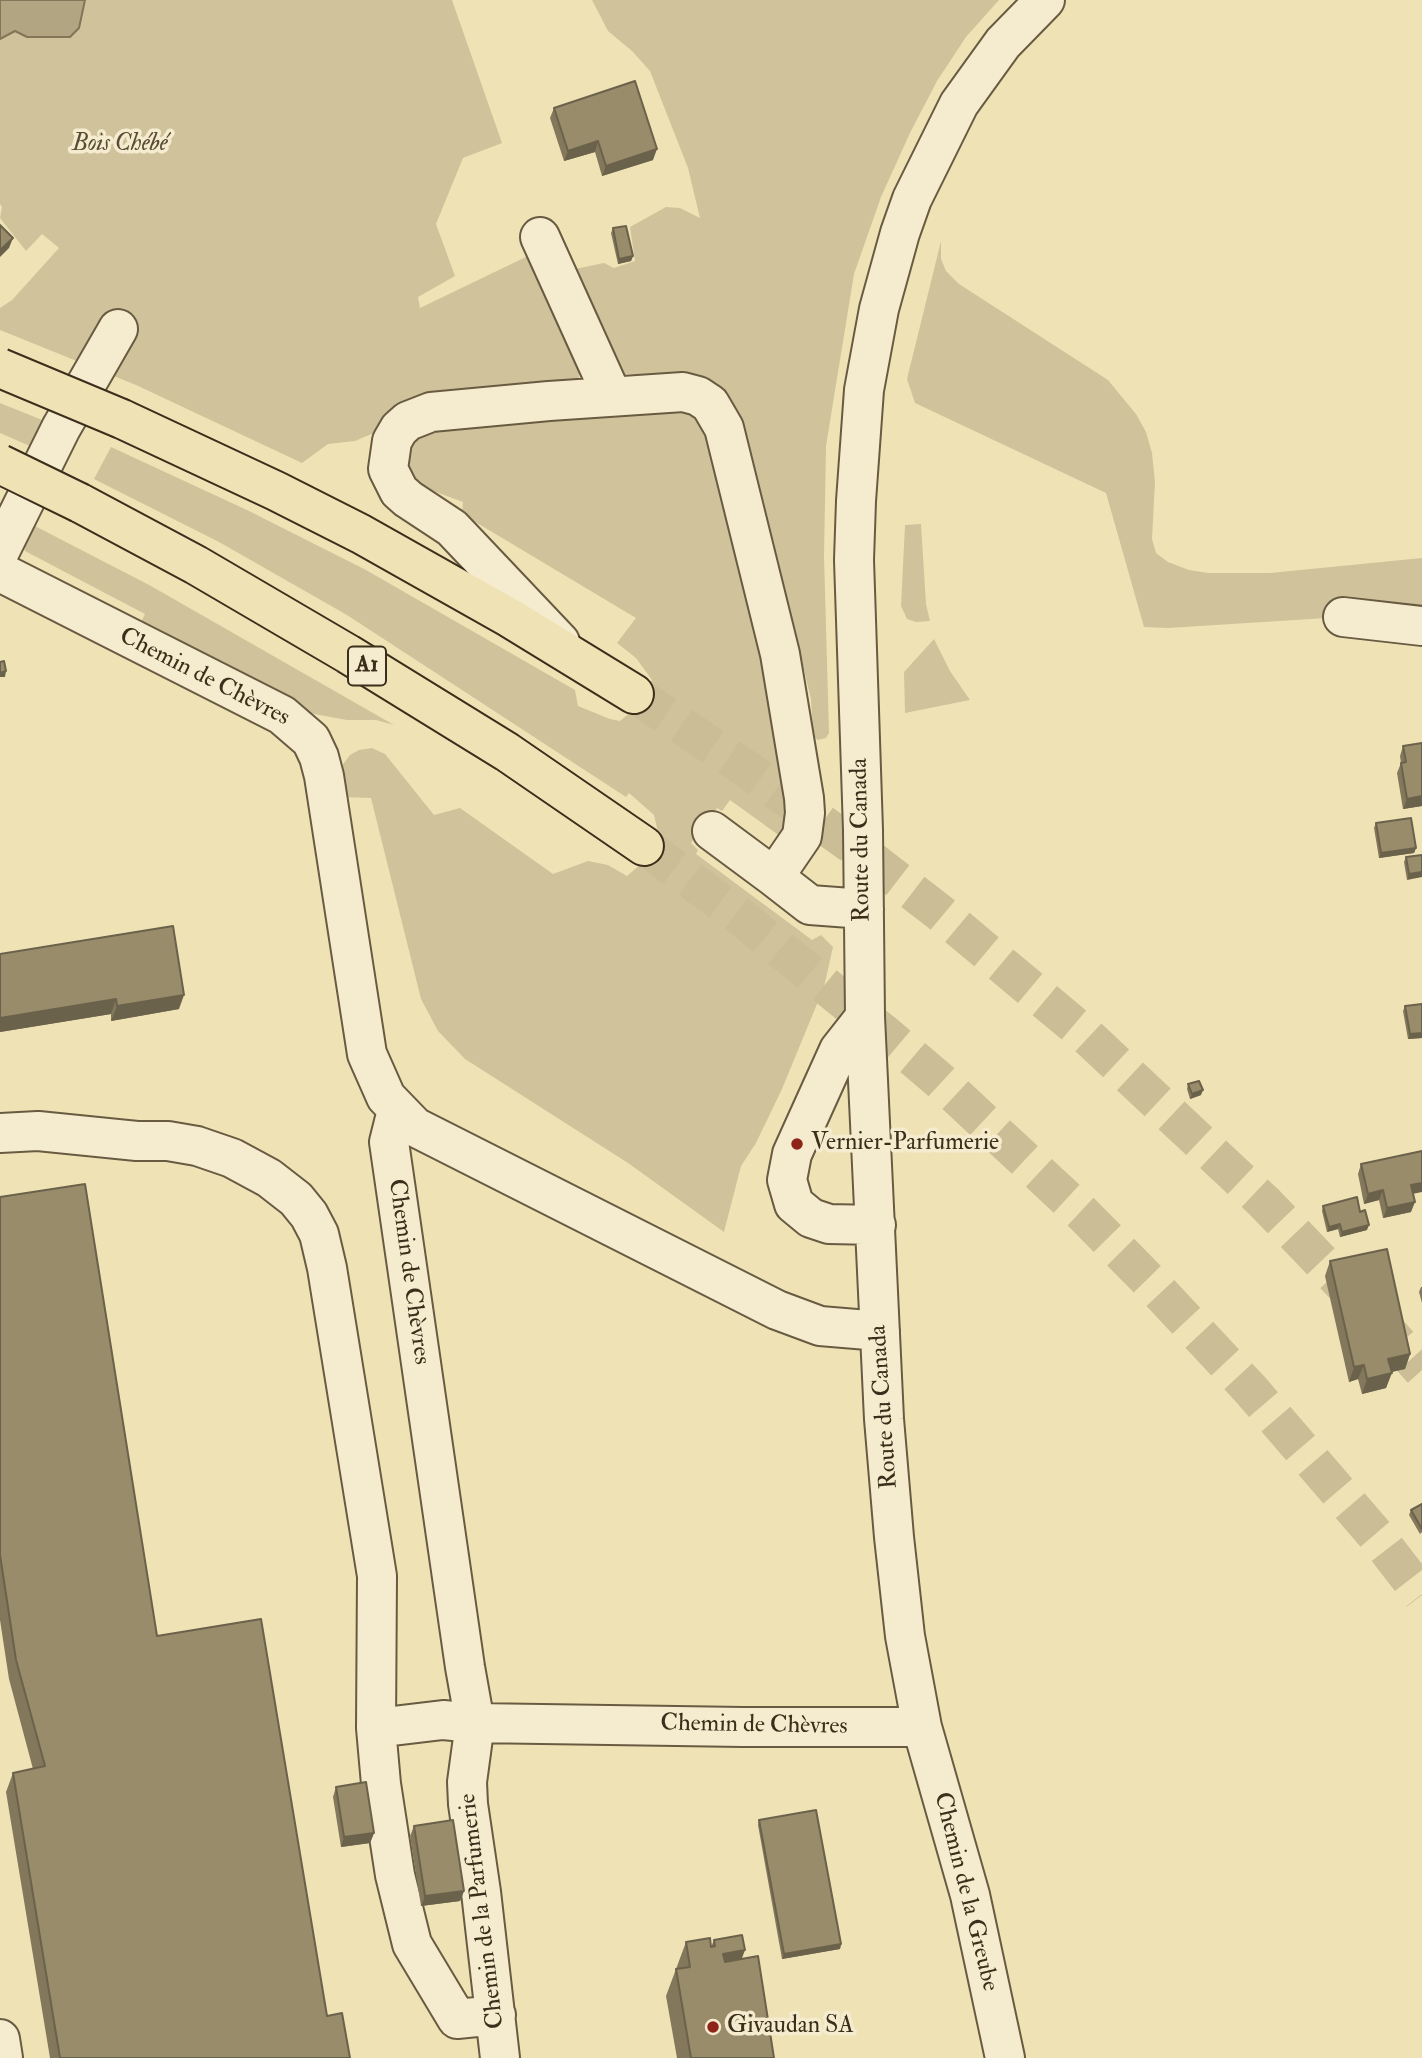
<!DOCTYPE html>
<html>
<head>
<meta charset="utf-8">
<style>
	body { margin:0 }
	canvas { display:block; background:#efe2b5 }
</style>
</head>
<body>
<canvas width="1422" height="2058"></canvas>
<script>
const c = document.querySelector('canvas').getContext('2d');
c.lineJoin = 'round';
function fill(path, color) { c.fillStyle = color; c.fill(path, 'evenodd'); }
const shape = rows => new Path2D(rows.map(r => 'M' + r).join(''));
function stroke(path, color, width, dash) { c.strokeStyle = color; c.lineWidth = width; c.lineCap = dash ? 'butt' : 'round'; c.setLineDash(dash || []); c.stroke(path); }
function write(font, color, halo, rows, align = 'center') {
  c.font = font + ' "IM FELL Double Pica",serif'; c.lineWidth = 7; c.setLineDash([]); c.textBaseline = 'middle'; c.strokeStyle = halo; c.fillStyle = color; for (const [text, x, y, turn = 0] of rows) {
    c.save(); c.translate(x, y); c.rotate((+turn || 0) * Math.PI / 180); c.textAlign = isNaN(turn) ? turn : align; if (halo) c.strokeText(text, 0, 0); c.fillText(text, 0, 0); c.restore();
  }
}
const green = shape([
	[0,0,452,0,502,143,463,158,436,224,455,276,418,297,420,308,530,255,578,351,579,377,585,387,425,394,406,401,376,432,355,441,328,444,302,463,136,385,0,330,0,308,12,300,59,248,42,234,26,251,0,218,2,207,0,204],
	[592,0,999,0,966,37,937,81,910,133,881,197,854,274,826,446,824,556,829,733,826,738,818,740,813,736,811,699,780,570,739,421,684,375,616,374,575,269,604,263,614,268,635,261,630,227,666,207,680,208,700,218,688,168,650,71,632,51,608,31],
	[941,241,941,259,946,271,959,284,1108,380,1136,414,1146,432,1152,453,1155,482,1152,539,1156,553,1168,562,1189,570,1208,573,1270,573,1422,558,1422,615,1343,617,1168,628,1144,627,1106,493,915,403,907,379],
	[0,403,52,424,39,450,0,433],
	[679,406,704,420,762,652,789,807,784,839,730,800,722,811,717,808,691,843,698,850,696,854,812,940,821,935,833,947,824,987,782,1089,756,1143,741,1166,724,1232,628,1163,465,1059,438,1031,421,999,371,798,342,797,341,767,350,755,359,750,372,748,385,754,434,815,460,808,553,874,588,861,608,865,627,876,656,851,659,837,654,815,629,793,626,797,347,615,219,542,94,479,111,447,247,510,366,570,575,690,578,706,610,719,620,721,638,706,652,680,636,658,617,643,636,618,462,514,463,502,417,485,406,473,407,450,424,429],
	[921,524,926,604,930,621,916,622,907,619,901,606,905,525],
	[33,525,151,586,394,725,376,720,347,720,314,714,282,701,137,630,145,614,25,551,22,543],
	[934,639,950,671,970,700,905,713,904,672]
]);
const water = shape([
	[0,0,85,0,79,28,70,37,27,37,15,31,0,39,0,0]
]);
const highwayTunnel = shape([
	[634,694,745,768,852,845,939,912,1087,1036,1264,1202,1380,1323,1422,1370],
	[644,846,738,915,885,1034,939,1080,1083,1214,1150,1282,1250,1389,1378,1538,1422,1595]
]);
const minor = shape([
	[540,237,612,396],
	[0,551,61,428,118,329],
	[0,572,282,715,311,740,319,757,324,776,367,1054,386,1097,415,1127,777,1310,820,1326,880,1331],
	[1343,617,1422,626],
	[560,642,452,528,408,499,399,491,388,469,392,441,399,429,408,421,431,412,549,401,683,392,698,396,710,404,724,428,780,654,804,798,805,813,802,836,774,877,810,905,864,909],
	[712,831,774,877],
	[865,1017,839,1050,792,1154,787,1180,794,1204,811,1218,829,1224,876,1225],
	[397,1110,389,1142,465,1667,475,1723,467,1782,468,1804,481,1892,500,2058],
	[0,1133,38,1131,137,1141,168,1141,197,1146,232,1158,269,1178,296,1199,309,1215,319,1234,327,1268,377,1576,376,1728,381,1784,395,1875,412,1944,457,2019,496,2015],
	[376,1728,443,1720,475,1723,743,1727,922,1727],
	[0,2039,3,2058],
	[1005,2058,970,1895,922,1727,905,1636,894,1537,884,1419,865,1017,863,830,854,560,856,501,864,390,879,309,900,233,912,199,959,104,1003,43,1045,0]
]);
const highway = shape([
	[122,419,276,491,361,534,510,618,634,694],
	[80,503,196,565,348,654,507,752,644,846]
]);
const highwayBridge = shape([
	[0,368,122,419],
	[0,464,80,503]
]);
const wall = shape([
	[554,108,653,160,602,176,595,152,564,161,550,118],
	[613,228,633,256,631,261,618,264,611,233],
	[1422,743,1422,806,1403,809,1397,773,1401,763,1400,756,1403,746],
	[1376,823,1416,848,1414,853,1379,858,1374,828],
	[1422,855,1407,880,1404,862,1406,857],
	[173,926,179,1009,111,1021,111,1014,0,1032],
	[1422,1004,1422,1038,1408,1039,1403,1011,1405,1006],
	[1188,1084,1201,1095,1190,1099,1187,1089],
	[1361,1164,1413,1194,1411,1212,1383,1218,1379,1200,1364,1204,1358,1174],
	[0,1197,157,1636,327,2016,350,2058,50,2058,6,1792,13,1773,33,1769,9,1679,0,1620],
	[1323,1206,1360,1212,1367,1230,1340,1237,1338,1229,1327,1232,1322,1211],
	[1330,1261,1410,1354,1405,1369,1391,1372,1386,1388,1362,1394,1358,1379,1349,1382,1325,1276],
	[1421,1287,1422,1287,1422,1303,1419,1292],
	[1422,1504,1422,1532,1420,1534,1409,1515,1411,1510],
	[336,1787,374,1833,370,1843,341,1847,333,1797],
	[759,1820,841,1944,840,1949,782,1959,758,1825],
	[414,1826,464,1891,460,1901,421,1906,410,1836],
	[714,1940,742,1959,774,2058,677,2058,666,1996,686,1942,711,1947]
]);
const shadedWall = shape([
	[598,141,595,152,564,161,568,151],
	[657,149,653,160,602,176,606,166],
	[13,238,9,248,0,257,0,250],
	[633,256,631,261,618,264,619,259],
	[6,671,5,677,0,677,0,673],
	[1422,796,1422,806,1403,809,1407,799],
	[1416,848,1414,853,1379,858,1381,853],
	[1422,872,1422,877,1407,880,1409,874],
	[184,995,179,1009,111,1021,117,1006],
	[116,999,111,1014,0,1032,0,1018],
	[1422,1033,1422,1038,1408,1039,1410,1034],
	[1203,1090,1201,1095,1190,1099,1192,1094],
	[1422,1183,1422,1192,1407,1195,1411,1185],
	[1383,1190,1379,1200,1364,1204,1368,1194],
	[1415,1202,1411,1212,1383,1218,1387,1208],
	[1340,1224,1338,1229,1327,1232,1329,1227],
	[1369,1225,1367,1230,1340,1237,1342,1232],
	[1410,1354,1405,1369,1383,1374,1388,1359],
	[1364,1365,1358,1379,1349,1382,1354,1367],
	[1392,1373,1386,1388,1362,1394,1367,1379],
	[374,1833,370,1843,341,1847,344,1837],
	[464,1891,460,1901,421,1906,425,1896],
	[841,1944,840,1949,782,1959,784,1954],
	[745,1950,735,1977,713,1980,723,1954]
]);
const building = shape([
	[635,81,657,149,606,166,598,141,568,151,554,108,635,81],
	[0,225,13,238,0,250,0,225],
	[626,226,633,256,619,259,613,228,626,226],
	[4,661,6,671,0,673,0,662,4,661],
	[1422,743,1422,796,1407,799,1401,763,1406,762,1403,746,1422,743],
	[1411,818,1416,848,1381,853,1376,823,1411,818],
	[1422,855,1422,872,1409,874,1406,857,1422,855],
	[173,926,184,995,117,1006,116,999,0,1018,0,954,173,926],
	[1422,1004,1422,1033,1410,1034,1405,1006,1422,1004],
	[1199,1081,1203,1090,1192,1094,1188,1084,1199,1081],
	[1422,1151,1422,1183,1411,1185,1415,1202,1387,1208,1383,1190,1368,1194,1361,1164,1422,1151],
	[85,1184,157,1636,261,1619,327,2016,342,2013,350,2058,60,2058,13,1773,45,1766,16,1660,0,1555,0,1197,85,1184],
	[1357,1197,1360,1212,1365,1210,1369,1225,1342,1232,1340,1224,1329,1227,1323,1206,1357,1197],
	[1387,1249,1410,1354,1388,1359,1392,1373,1367,1379,1364,1365,1354,1367,1330,1261,1387,1249],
	[1422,1504,1422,1529,1411,1510,1422,1504],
	[366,1782,374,1833,344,1837,336,1787,366,1782],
	[816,1810,841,1944,784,1954,759,1820,816,1810],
	[453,1820,464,1891,425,1896,414,1826,453,1820],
	[742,1935,745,1950,723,1954,725,1962,758,1956,774,2058,691,2058,676,1969,690,1967,686,1942,710,1938,711,1947,715,1946,714,1940,742,1935]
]);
const markers = [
	[797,1144,7,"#8f2418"],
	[713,2027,7,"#8f2418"]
];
const shields = [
	[367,666,38]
];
const shieldNames = [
	["A1",367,666]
];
const parkNames = [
	["Bois Chébé",120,145]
];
const streetNames = [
	["Chemin de Chèvres",204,678,27],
	["Route du Canada",862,840,-91],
	["Chemin de Chèvres",408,1272,82],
	["Route du Canada",885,1407,-94],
	["Chemin de Chèvres",754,1726,1],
	["Chemin de la Greube",965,1892,76],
	["Chemin de la Parfumerie",483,1911,-97]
];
const poiNames = [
	["Vernier-Parfumerie",811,1144],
	["Givaudan SA",727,2027]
];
fill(green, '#d0c39b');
fill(water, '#b2a581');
stroke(water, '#827558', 2);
stroke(highwayTunnel, '#cbbe96', 38, [38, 19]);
stroke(minor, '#685b42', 42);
stroke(highway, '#3b2e1b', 42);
stroke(minor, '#f5eccf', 38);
stroke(highway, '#efe2b5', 38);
stroke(highwayBridge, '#3b2e1b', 42, []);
stroke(highwayBridge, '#efe2b5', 38);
fill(wall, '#84785c');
fill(shadedWall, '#6b624b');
fill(building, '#998c6b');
stroke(building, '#6b624b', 2);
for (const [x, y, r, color] of markers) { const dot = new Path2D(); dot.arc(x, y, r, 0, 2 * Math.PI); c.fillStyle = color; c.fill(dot); stroke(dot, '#f5eccf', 2.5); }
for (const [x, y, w] of shields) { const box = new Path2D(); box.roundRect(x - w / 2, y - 19.5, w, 39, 5); c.fillStyle = '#f5eccf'; c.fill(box); stroke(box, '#3b2e1b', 2); }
write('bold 23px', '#3b2e1b', null, shieldNames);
write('italic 24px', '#594c35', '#f5eccf', parkNames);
write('24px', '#3b2e1b', '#f5eccf', streetNames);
write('24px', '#3b2e1b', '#f5eccf', poiNames, 'left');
</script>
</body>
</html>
